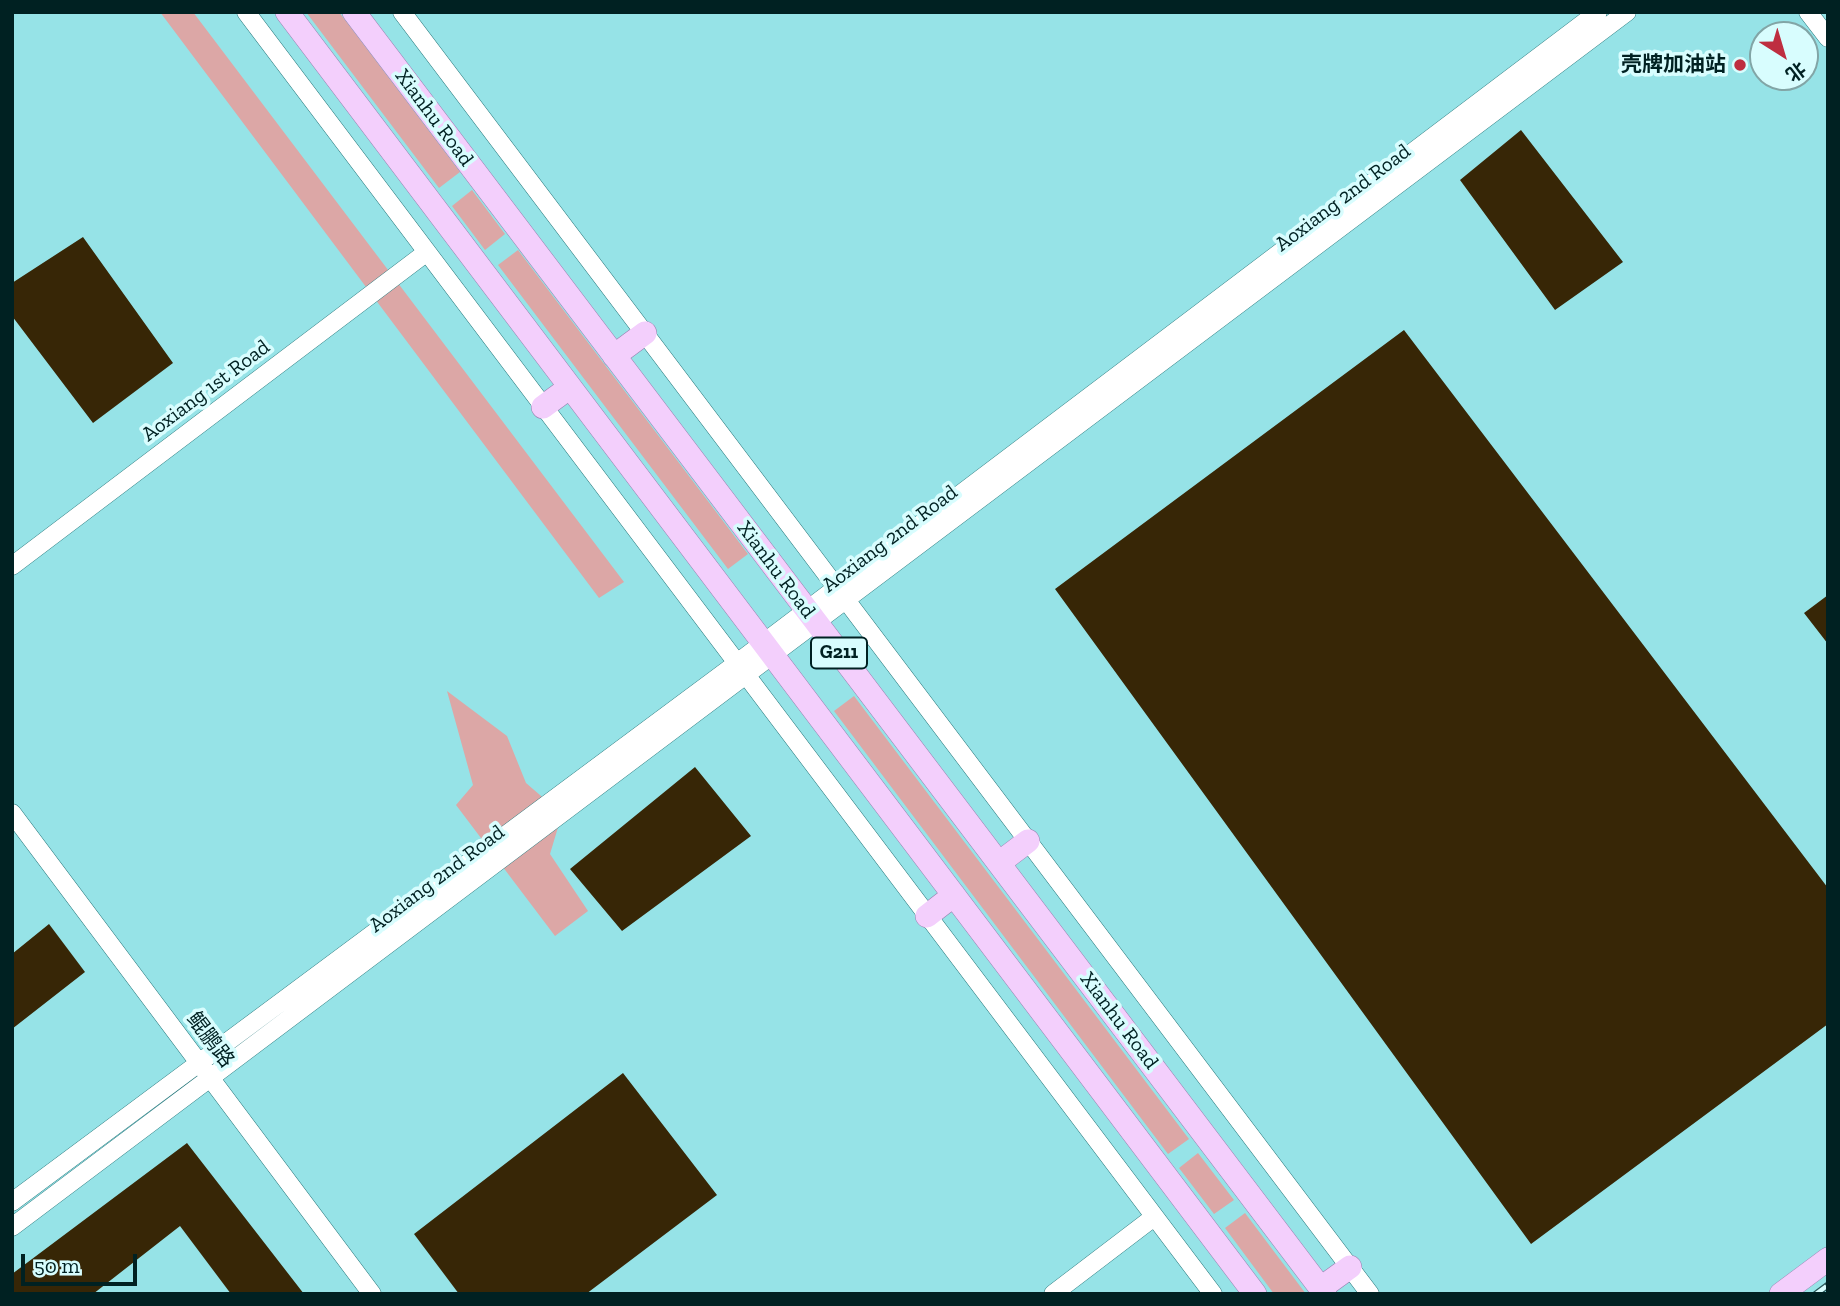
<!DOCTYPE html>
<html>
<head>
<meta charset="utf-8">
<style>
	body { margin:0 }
	#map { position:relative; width:1840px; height:1306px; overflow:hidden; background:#96e3e7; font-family:"Zilla Slab","Noto Sans SC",serif }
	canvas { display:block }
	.frame { position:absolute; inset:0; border:14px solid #002122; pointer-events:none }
	.north { position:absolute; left:1749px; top:21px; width:70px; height:70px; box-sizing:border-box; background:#d8fdfe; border:2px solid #82a5a6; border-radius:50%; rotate:143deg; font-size:19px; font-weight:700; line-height:28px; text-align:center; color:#002122 }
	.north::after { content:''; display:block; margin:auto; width:24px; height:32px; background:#be2e40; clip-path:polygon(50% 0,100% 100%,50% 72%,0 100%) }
	.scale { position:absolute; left:21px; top:1254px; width:116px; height:32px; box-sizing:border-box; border:4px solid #002122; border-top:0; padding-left:9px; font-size:21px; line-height:24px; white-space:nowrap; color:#002122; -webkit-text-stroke:5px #d8fdfe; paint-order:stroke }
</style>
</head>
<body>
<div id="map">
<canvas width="1840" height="1306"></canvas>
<div class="frame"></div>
<div class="north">北</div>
<div class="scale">50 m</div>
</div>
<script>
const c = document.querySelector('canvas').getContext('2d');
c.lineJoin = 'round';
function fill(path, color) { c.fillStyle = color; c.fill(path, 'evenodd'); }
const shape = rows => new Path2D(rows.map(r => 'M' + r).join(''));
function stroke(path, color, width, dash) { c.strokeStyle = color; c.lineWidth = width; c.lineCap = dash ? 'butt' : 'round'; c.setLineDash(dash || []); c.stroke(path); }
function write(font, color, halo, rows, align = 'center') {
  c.font = font + ' "Zilla Slab","Noto Sans SC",serif'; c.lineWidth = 7; c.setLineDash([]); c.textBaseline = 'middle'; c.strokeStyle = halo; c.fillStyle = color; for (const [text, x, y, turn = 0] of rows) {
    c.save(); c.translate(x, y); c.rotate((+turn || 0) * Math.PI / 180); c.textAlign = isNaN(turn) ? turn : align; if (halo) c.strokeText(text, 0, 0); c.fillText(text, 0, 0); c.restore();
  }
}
const green = shape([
	[160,12,193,12,624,582,599,598],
	[306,12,339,12,460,172,439,188],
	[472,190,505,234,485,250,452,206],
	[518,250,748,554,728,569,498,265],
	[447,691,507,736,526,783,562,814,550,854,588,911,555,936,456,805,473,785],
	[854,696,1189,1139,1168,1154,834,711],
	[1198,1153,1234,1200,1214,1214,1179,1168],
	[1245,1213,1306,1294,1274,1294,1225,1228]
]);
const building = shape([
	[1521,130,1623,262,1555,310,1460,180],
	[83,237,173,363,93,423,12,316,12,283],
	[1404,330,1828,888,1828,1024,1531,1244,1055,589],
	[1828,595,1828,644,1804,613],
	[695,767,751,836,622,931,570,869],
	[49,924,85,972,12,1029,12,954],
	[623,1073,717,1195,586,1294,459,1294,414,1234],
	[187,1143,304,1294,231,1294,180,1226,93,1294,12,1294,12,1274]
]);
const minor = shape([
	[246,12,1213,1294],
	[402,12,1370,1294],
	[1808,12,1828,38],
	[12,566,427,252],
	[12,813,372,1294],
	[12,1202,737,663,1598,12],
	[12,1227,1627,12],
	[1053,1294,1154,1217]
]);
const major = shape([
	[287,12,1255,1294],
	[354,12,1325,1294],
	[614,356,645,333],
	[543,407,570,387],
	[999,863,1028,841],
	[927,916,954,895],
	[1321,1288,1350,1267],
	[1781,1294,1828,1259]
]);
const rail = shape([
	[1816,1294,1828,1285]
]);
const markers = [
	[1740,65,7,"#be2e40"]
];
const shields = [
	[839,653,56]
];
const shieldNames = [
	["G211",839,653]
];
const poiNames = [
	["壳牌加油站",1726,65]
];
const streetNames = [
	["Xianhu Road",434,118,53],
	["Aoxiang 2nd Road",1343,198,-37],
	["Aoxiang 1st Road",206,391,-37],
	["Aoxiang 2nd Road",890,539,-37],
	["Xianhu Road",776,570,53],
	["Aoxiang 2nd Road",437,879,-37],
	["Xianhu Road",1119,1021,53],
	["鲲鹏路",210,1040,53]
];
fill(green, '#dca7a6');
fill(building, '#372606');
stroke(minor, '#1f7276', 19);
stroke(major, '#997dae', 24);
stroke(minor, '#fff', 18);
stroke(major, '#f3cffc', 23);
stroke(rail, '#295658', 7);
stroke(rail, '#d8fdfe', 4.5, [13]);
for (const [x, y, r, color] of markers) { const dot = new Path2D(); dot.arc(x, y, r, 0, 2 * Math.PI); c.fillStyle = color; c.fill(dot); stroke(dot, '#d8fdfe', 2.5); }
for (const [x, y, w] of shields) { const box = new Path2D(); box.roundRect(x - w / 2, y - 15.5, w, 31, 5); c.fillStyle = '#d8fdfe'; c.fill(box); stroke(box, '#002122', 2); }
write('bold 19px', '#002122', null, shieldNames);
write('bold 21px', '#002122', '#d8fdfe', poiNames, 'right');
write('21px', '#002122', '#d8fdfe', streetNames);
</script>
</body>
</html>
